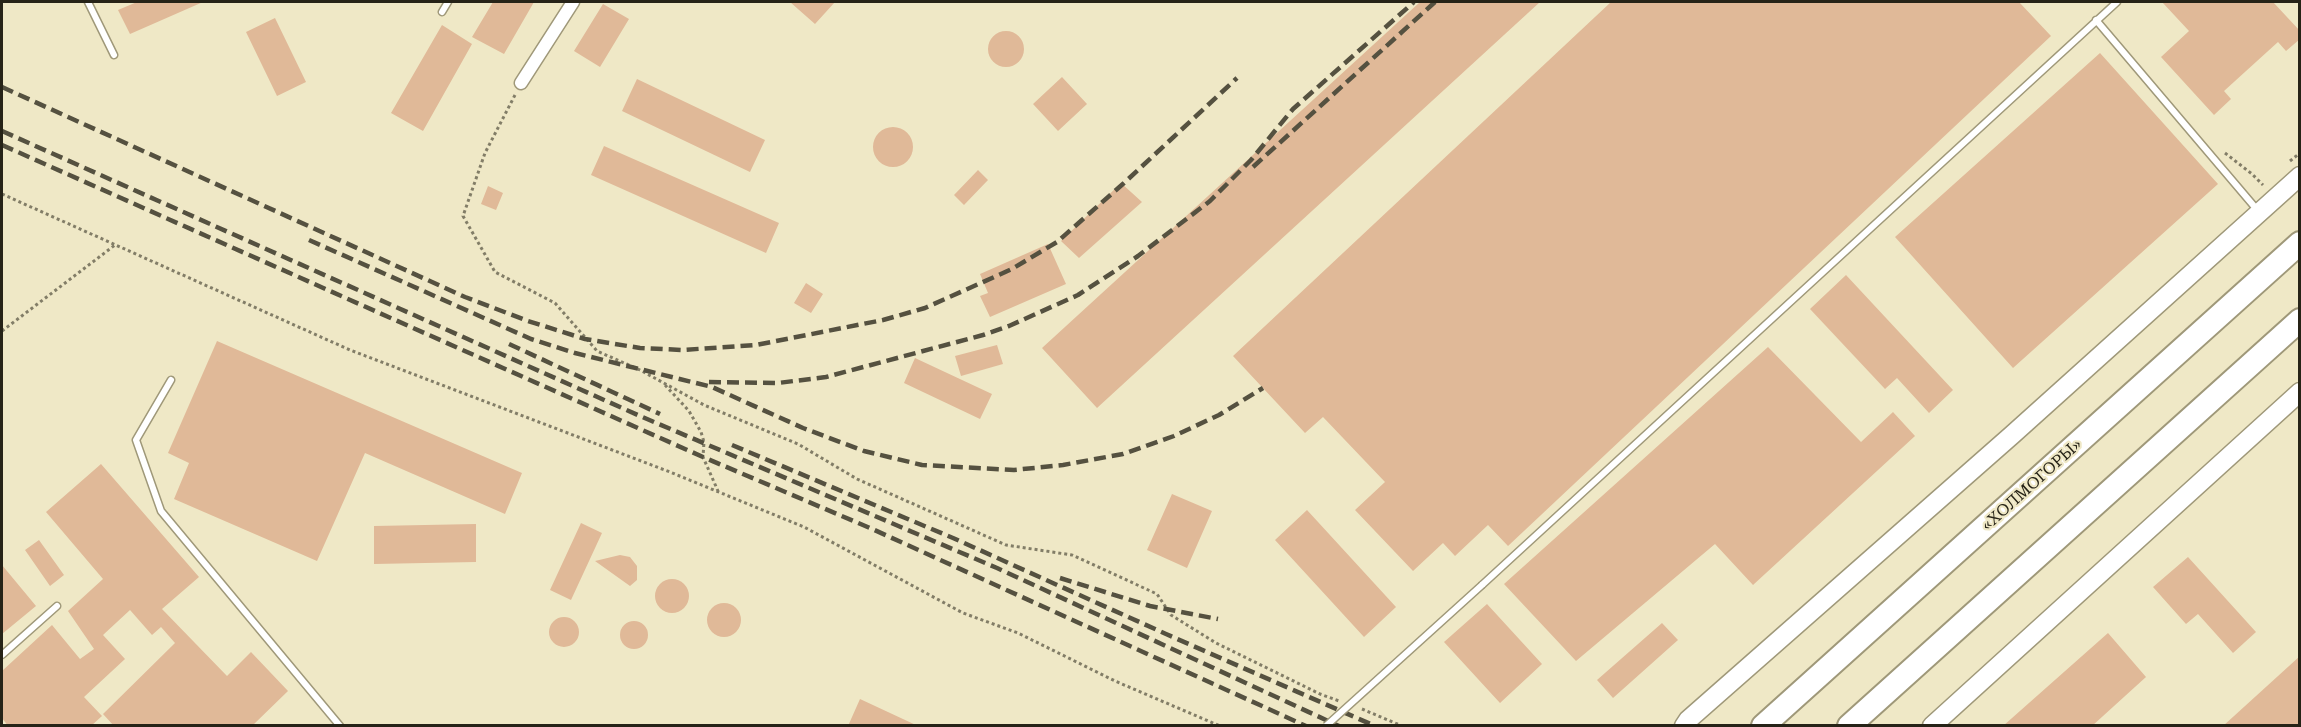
<!DOCTYPE html>
<html>
<head>
<meta charset="utf-8">
<style>
	body { margin:0 }
	#map { position:relative; width:2301px; height:727px; overflow:hidden; background:#efe8c6; font-family:"Roboto Serif",serif }
	canvas { display:block }
	.frame { position:absolute; inset:0; border:3px solid #262317; pointer-events:none }
</style>
</head>
<body>
<div id="map">
<canvas width="2301" height="727"></canvas>
<div class="frame"></div>
</div>
<script>
const c = document.querySelector('canvas').getContext('2d');
c.lineJoin = 'round';
function fill(path, color) { c.fillStyle = color; c.fill(path, 'evenodd'); }
const shape = rows => new Path2D(rows.map(r => 'M' + r).join(''));
function stroke(path, color, width, dash) { c.strokeStyle = color; c.lineWidth = width; c.lineCap = dash ? 'butt' : 'round'; c.setLineDash(dash || []); c.stroke(path); }
function write(font, color, halo, rows, align = 'center') {
  c.font = font + ' "Roboto Serif",serif'; c.lineWidth = 4.5; c.setLineDash([]); c.textBaseline = 'middle'; c.strokeStyle = halo; c.fillStyle = color; for (const [text, x, y, turn = 0] of rows) {
    c.save(); c.translate(x, y); c.rotate((+turn || 0) * Math.PI / 180); c.textAlign = isNaN(turn) ? turn : align; if (halo) c.strokeText(text, 0, 0); c.fillText(text, 0, 0); c.restore();
  }
}
const building = shape([
	[137,2,203,2,130,34,118,10],
	[493,2,534,2,504,54,472,37],
	[790,2,835,2,815,24],
	[1420,2,1540,2,1097,408,1042,348],
	[1611,2,2019,2,2051,36,1508,546,1488,525,1455,556,1443,543,1413,571,1355,510,1385,482,1323,417,1305,433,1233,356],
	[2162,2,2273,2,2300,31,2300,39,2286,51,2278,42,2224,91,2231,99,2214,115,2161,57,2189,31],
	[603,4,629,19,600,67,574,51],
	[275,18,306,82,277,96,246,32],
	[442,25,472,44,423,131,391,113],
	'988 49a18 18 0 1 1 36 0a18 18 0 1 1-36 0Z',
	[2100,53,2218,184,2013,368,1895,237],
	[1062,77,1087,104,1058,131,1033,104],
	[637,79,765,140,750,172,622,111],
	'873 147a20 20 0 1 1 40 0a20 20 0 1 1-40 0Z',
	[604,146,779,223,766,253,591,175],
	[978,170,988,180,964,205,954,195],
	[1121,183,1142,202,1079,258,1061,241],
	[488,186,503,193,496,210,481,204],
	[1048,244,1066,284,990,317,980,296,988,293,980,274],
	[1846,275,1953,390,1929,413,1897,378,1885,389,1810,309],
	[806,283,823,294,811,313,794,303],
	[217,341,522,473,505,514,365,453,317,561,174,499,189,463,168,453],
	[997,345,1003,364,961,376,955,356],
	[1768,347,1861,442,1893,412,1915,436,1753,585,1715,544,1576,661,1504,584],
	[915,358,992,394,980,419,904,383],
	[101,464,199,577,162,609,227,676,251,652,288,691,252,726,114,726,103,714,175,643,161,627,152,635,130,610,103,635,125,659,84,697,102,716,91,726,8,726,2,718,2,671,52,625,80,659,94,649,68,611,103,579,46,512],
	[1172,494,1212,511,1187,568,1147,550],
	[1307,510,1396,607,1364,637,1275,540],
	[581,523,602,533,571,600,550,590],
	[476,524,476,562,374,564,374,526],
	[39,540,64,575,50,586,25,550],
	[620,555,630,557,637,566,637,580,630,586,595,561],
	[2188,557,2256,632,2233,653,2198,614,2186,624,2153,587],
	[2,565,36,606,2,634],
	'655 596a17 17 0 1 1 34 0a17 17 0 1 1-34 0Z',
	'707 620a17 17 0 1 1 34 0a17 17 0 1 1-34 0Z',
	[1487,604,1542,664,1500,703,1444,642],
	'549 632a15 15 0 1 1 30 0a15 15 0 1 1-30 0Z',
	'620 635a14 14 0 1 1 28 0a14 14 0 1 1-28 0Z',
	[1662,623,1678,640,1613,698,1597,680],
	[2108,633,2146,677,2092,726,2003,726],
	[2300,656,2300,726,2223,726],
	[860,699,918,726,848,726]
]);
const path = shape([
	[515,95,485,153,463,216,495,272,555,303,597,351,640,370,704,405,798,444,857,479,1006,545,1072,555,1157,594,1171,615,1216,643,1320,694,1339,701],
	[2225,153,2252,174,2263,185],
	[2290,161,2300,153],
	[2,194,350,350,670,472,804,527,963,613,1018,633,1115,681,1220,726],
	[2,331,115,245],
	[665,385,689,411,701,432,704,442,703,457,718,491],
	[1362,709,1402,726]
]);
const lane = shape([
	[88,2,114,55],
	[442,12,448,2],
	[2096,20,2259,212],
	[171,380,136,440,161,511,340,726],
	[1482,585,2117,2],
	[2,655,57,606]
]);
const street = shape([
	[521,83,573,2]
]);
const secondary = shape([
	[1684,726,1688,720,2012,435,2300,176],
	[1932,726,2300,392]
]);
const highway = shape([
	[1763,726,2300,243],
	[1849,726,2300,320]
]);
const rail = shape([
	[2,87,465,297,528,321,585,339,640,348,682,350,756,345,883,320,925,308,1012,269,1057,242,1124,183,1237,78],
	[2,131,640,416,997,568,1339,726],
	[2,145,703,457,870,528,1306,726],
	[1253,167,1435,2],
	[309,240,531,339,575,353,712,387,803,428,864,451,922,465,1014,470,1063,465,1123,454,1174,436,1219,415,1263,388],
	[509,344,660,414],
	[709,382,778,383,826,377,983,335,1009,326,1078,295,1138,256,1210,201,1251,160,1293,109,1414,2],
	[732,445,953,538,1166,634,1375,726],
	[1060,578,1150,606,1218,619]
]);
const laneBridge = shape([
	[1326,726,1482,585]
]);
const streetNames = [
	["«ХОЛМОГОРЫ»",2032,485,-42]
];
fill(building, '#e0b998');
stroke(lane, '#9f9879', 9);
stroke(street, '#9f9879', 15);
stroke(secondary, '#9f9879', 21);
stroke(highway, '#9f9879', 26);
stroke(path, '#827d67', 3, [3, 3]);
stroke(lane, '#fff', 6);
stroke(street, '#fff', 12);
stroke(secondary, '#fff', 18);
stroke(highway, '#fff', 22);
stroke(rail, '#555140', 4.5, [12, 6]);
stroke(laneBridge, '#9f9879', 9, []);
stroke(laneBridge, '#fff', 6);
write('16px', '#262317', '#efe8c6', streetNames);
</script>
</body>
</html>
